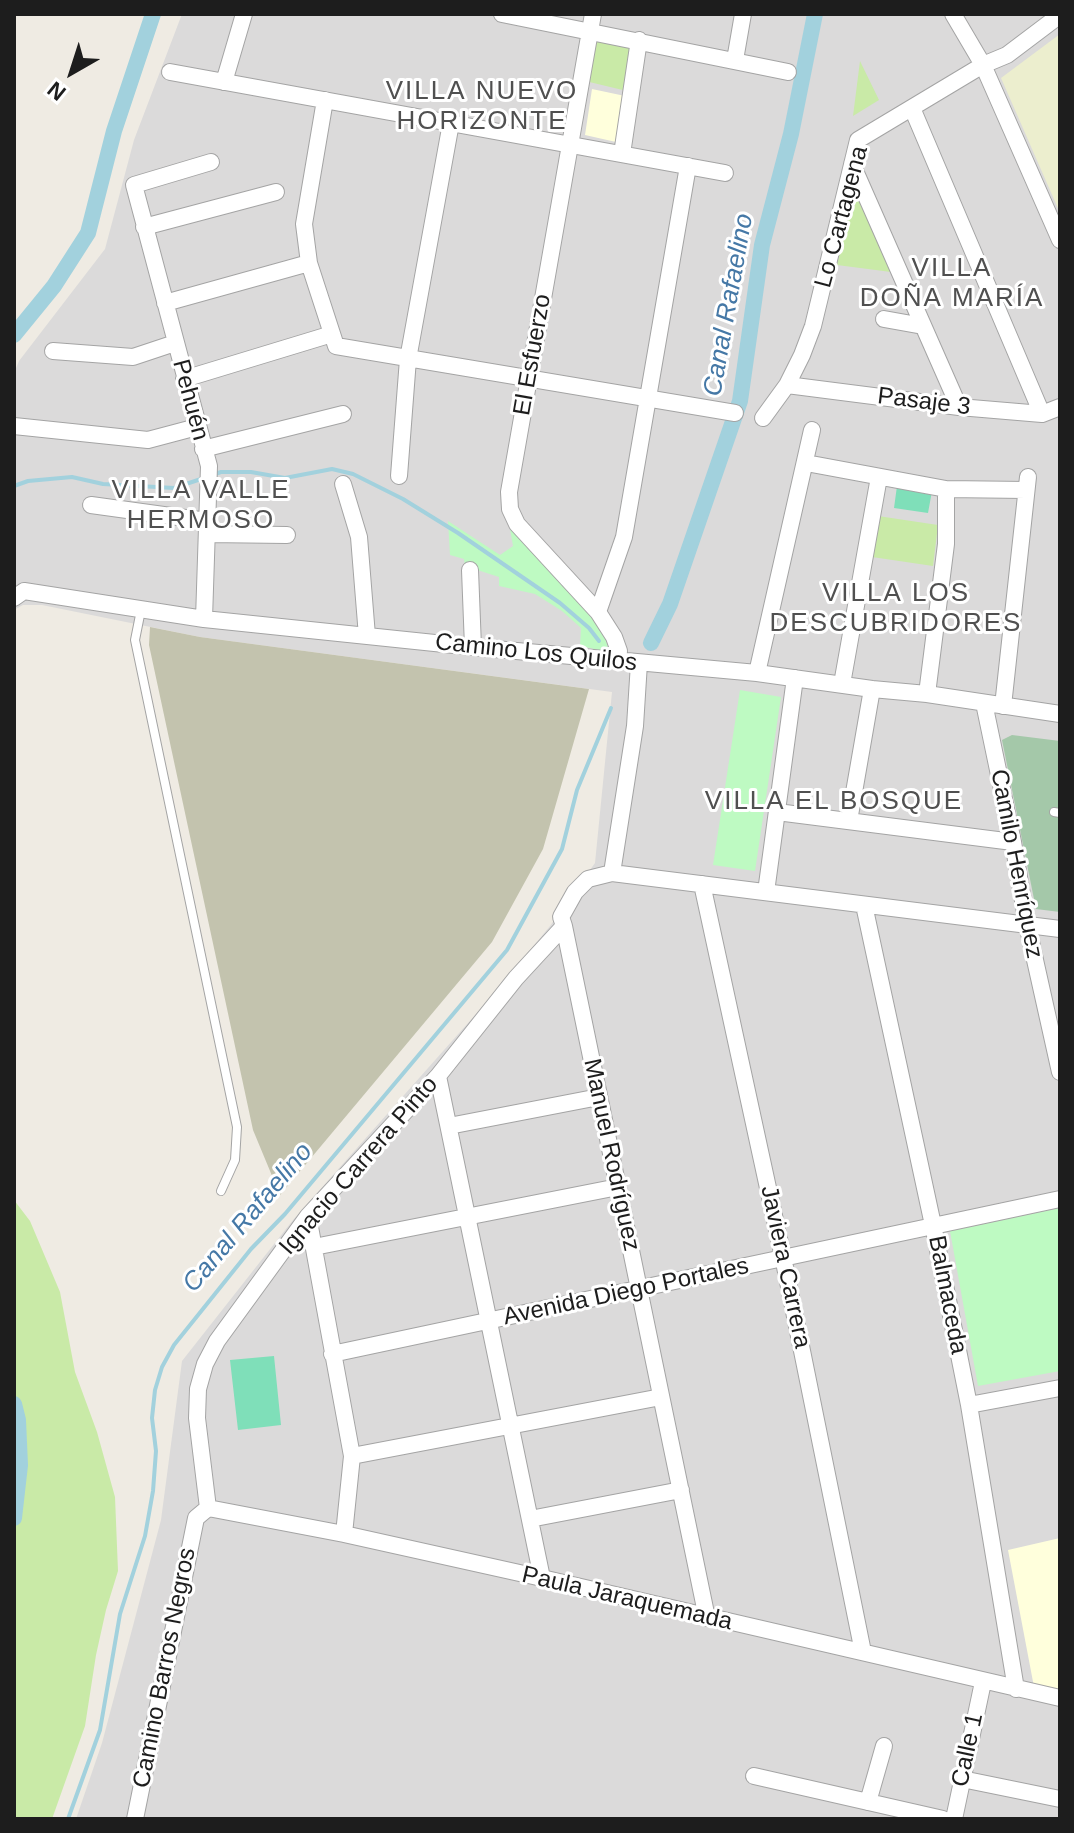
<!DOCTYPE html>
<html>
<head>
<meta charset="utf-8">
<style>
  body { margin:0 }
  #map { position:relative; width:1074px; height:1833px; overflow:hidden; background:#efebe3; font-family:Arial,sans-serif }
  canvas { display:block }
  .frame { position:absolute; inset:0; border:16px solid #1d1d1d; pointer-events:none }
  .north { position:absolute; left:32px; top:32px; width:80px; height:80px; -webkit-text-stroke:6px #fff; paint-order:stroke; rotate:219deg; font-size:22px; font-weight:700; line-height:32px; text-align:center; color:#1d1d1d }
  .north::after { content:''; display:block; margin:auto; width:28px; height:36px; background:#1d1d1d; clip-path:polygon(50% 0,100% 100%,50% 72%,0 100%) }
</style>
</head>
<body>
<div id="map">
<canvas width="1074" height="1833"></canvas>
<div class="frame"></div>
<div class="north">N</div>
</div>
<script>
const g = document.querySelector('canvas').getContext('2d');
g.lineJoin = 'round';
function fillPath(path, color) { g.fillStyle = color; g.fill(path, 'evenodd'); }
const toPath = rows => new Path2D(rows.map(r => 'M' + r).join(''));
function trace(path, color, width, dash) { g.strokeStyle = color; g.lineWidth = width; g.lineCap = dash ? 'butt' : 'round'; g.setLineDash(dash || []); g.stroke(path); }
function label(font, color, halo, rows, align = 'center') {
  g.font = font + ' Arial,sans-serif'; g.lineWidth = 6; g.setLineDash([]); g.textBaseline = 'middle'; g.strokeStyle = halo; g.fillStyle = color; for (const [text, x, y, turn = 0] of rows) {
    g.save(); g.translate(x, y); g.rotate((+turn || 0) * Math.PI / 180); g.textAlign = isNaN(turn) ? turn : align; if (halo) g.strokeText(text, 0, 0); g.fillText(text, 0, 0); g.restore();
  }
}
const residential = toPath([
  [182,14,1060,14,1060,1819,76,1819,102,1743,161,1520,182,1361,293,1220,492,996,550,926,595,863,612,692,200,637,42,605,23,605,14,610,14,373,19,361,105,249,134,140]
]);
const education = toPath([
  [592,89,625,96,616,142,585,135],
  [1060,1538,1060,1692,1034,1687,1008,1550]
]);
const construction = toPath([
  [150,627,200,637,589,689,543,849,492,942,280,1195,253,1130,149,645]
]);
const farmland = toPath([
  [1060,34,1060,213,1001,78]
]);
const grass = toPath([
  [590,30,639,40,631,92,581,80],
  [860,61,879,100,853,116],
  [854,185,891,272,837,265],
  [878,516,938,525,933,566,872,557],
  [14,1200,30,1221,60,1292,75,1372,97,1432,115,1497,118,1571,106,1610,96,1655,85,1726,52,1819,14,1819]
]);
const cemetery = toPath([
  [1012,735,1060,741,1060,912,1036,909,1002,740]
]);
const park = toPath([
  [448,521,500,555,513,546,509,523,598,624,604,633,609,652,580,646,581,628,562,611,535,594,499,586,499,577,465,566,464,559,450,555],
  [740,690,781,697,755,871,713,865],
  [1060,1208,1060,1371,978,1386,950,1231]
]);
const pitch = toPath([
  [897,486,932,491,928,513,894,508],
  [274,1356,281,1425,238,1430,230,1360]
]);
const stream = toPath([
  [212,475,221,472,251,472,285,478,332,469,353,474,403,499,458,533,560,603,589,628,599,641],
  [14,486,28,481,72,477,103,484,174,488,204,478],
  [68,1819,100,1730,120,1614,145,1536,153,1491,156,1451,152,1418,155,1390,162,1367,174,1345,251,1249,285,1214,507,950,562,849,577,790,611,708]
]);
const canal = toPath([
  [14,335,54,286,88,233,114,131,153,14],
  [651,643,670,604,740,401,762,245,791,134,815,14],
  [14,1404,18,1420,20,1465,14,1518]
]);
const lane = toPath([
  [141,610,135,640,237,1127,235,1160,221,1191],
  [1054,812,1060,813]
]);
const street = toPath([
  [502,14,788,72],
  [593,14,509,492,510,509,517,524,598,612,614,637,619,651,618,661],
  [953,14,983,65,1060,240],
  [735,60,743,14],
  [170,72,725,173],
  [224,82,244,14],
  [325,100,304,224,309,263,336,346,735,413],
  [912,108,1042,414],
  [622,154,639,40],
  [852,164,959,407],
  [144,227,276,192],
  [165,303,309,263],
  [884,319,923,326],
  [53,351,133,357,175,343],
  [184,379,332,334],
  [787,385,959,407,1042,414,1060,407],
  [763,418,787,385,802,355,813,326,858,140,983,65,1007,55,1060,15],
  [14,426,148,440,197,427],
  [203,449,343,414],
  [806,463,946,489,1026,490],
  [399,476,408,359,451,123],
  [343,484,359,537,367,636],
  [91,505,207,521],
  [207,534,287,535],
  [470,570,473,647],
  [14,598,24,591,204,619,473,647,757,673,872,689,927,694,1060,714],
  [598,612,624,537,688,166],
  [204,619,209,466,134,185,211,162],
  [757,673,812,430],
  [842,684,879,477],
  [927,694,946,544,946,489],
  [984,703,1013,842,1027,924,1060,1072],
  [1003,706,1028,477],
  [777,812,1013,842],
  [849,821,872,689],
  [612,873,1060,929],
  [702,884,783,1257,863,1652],
  [766,892,795,678],
  [864,905,933,1225,969,1405,1016,1689],
  [564,926,707,1618],
  [438,1076,542,1578],
  [449,1126,599,1097],
  [308,1216,352,1456,344,1534],
  [314,1247,618,1187],
  [332,1354,1060,1199],
  [969,1405,1060,1388],
  [352,1456,661,1397],
  [208,1508,197,1418,198,1389,205,1364,217,1341,308,1216,438,1076,516,978,564,926,561,917,575,892,588,879,612,873,635,726,639,663],
  [530,1519,681,1490],
  [754,1776,943,1819],
  [962,1779,1060,1799],
  [868,1802,884,1746],
  [135,1819,196,1518,208,1508,344,1534,542,1578,1060,1698],
  [954,1819,983,1682]
]);
const streetNames = [
  ["Lo Cartagena",842,217,-75],
  ["El Esfuerzo",533,355,-80],
  ["Pehuén",190,400,75],
  ["Pasaje 3",924,402,7],
  ["Camino Los Quilos",536,653,6],
  ["Camilo Henríquez",1016,864,79],
  ["Manuel Rodríguez",611,1155,78],
  ["Ignacio Carrera Pinto",359,1166,-49],
  ["Javiera Carrera",785,1267,78],
  ["Avenida Diego Portales",626,1292,-12],
  ["Balmaceda",947,1295,79],
  ["Paula Jaraquemada",627,1599,13],
  ["Camino Barros Negros",165,1668,-79],
  ["Calle 1",968,1750,-78]
];
const neighbourhoodNames = [
  ["VILLA NUEVO",482,92],
  ["HORIZONTE",482,122],
  ["VILLA",952,269],
  ["DOÑA MARÍA",952,299],
  ["VILLA VALLE",201,491],
  ["HERMOSO",201,521],
  ["VILLA LOS",896,594],
  ["DESCUBRIDORES",896,624],
  ["VILLA EL BOSQUE",834,802]
];
const waterNames = [
  ["Canal Rafaelino",729,305,-80],
  ["Canal Rafaelino",248,1218,-50]
];
fillPath(residential, '#dbdada');
fillPath(education, '#ffffdc');
fillPath(construction, '#c3c3ae');
fillPath(farmland, '#eceece');
fillPath(grass, '#c9eaa7');
fillPath(cemetery, '#a4c8a9');
fillPath(park, '#befac2');
fillPath(pitch, '#7fdfb9');
trace(stream, '#a2d1dd', 4);
trace(canal, '#a2d1dd', 16);
trace(lane, '#a4a4a4', 10);
trace(street, '#a4a4a4', 18);
trace(lane, '#fff', 8);
trace(street, '#fff', 16);
label('24px', '#1d1d1d', '#fff', streetNames);
g.letterSpacing = '2px';
label('26px', '#505050', '#fff', neighbourhoodNames);
g.letterSpacing = '0px';
label('italic 26px', '#4578a6', '#fff', waterNames);
</script>
</body>
</html>
